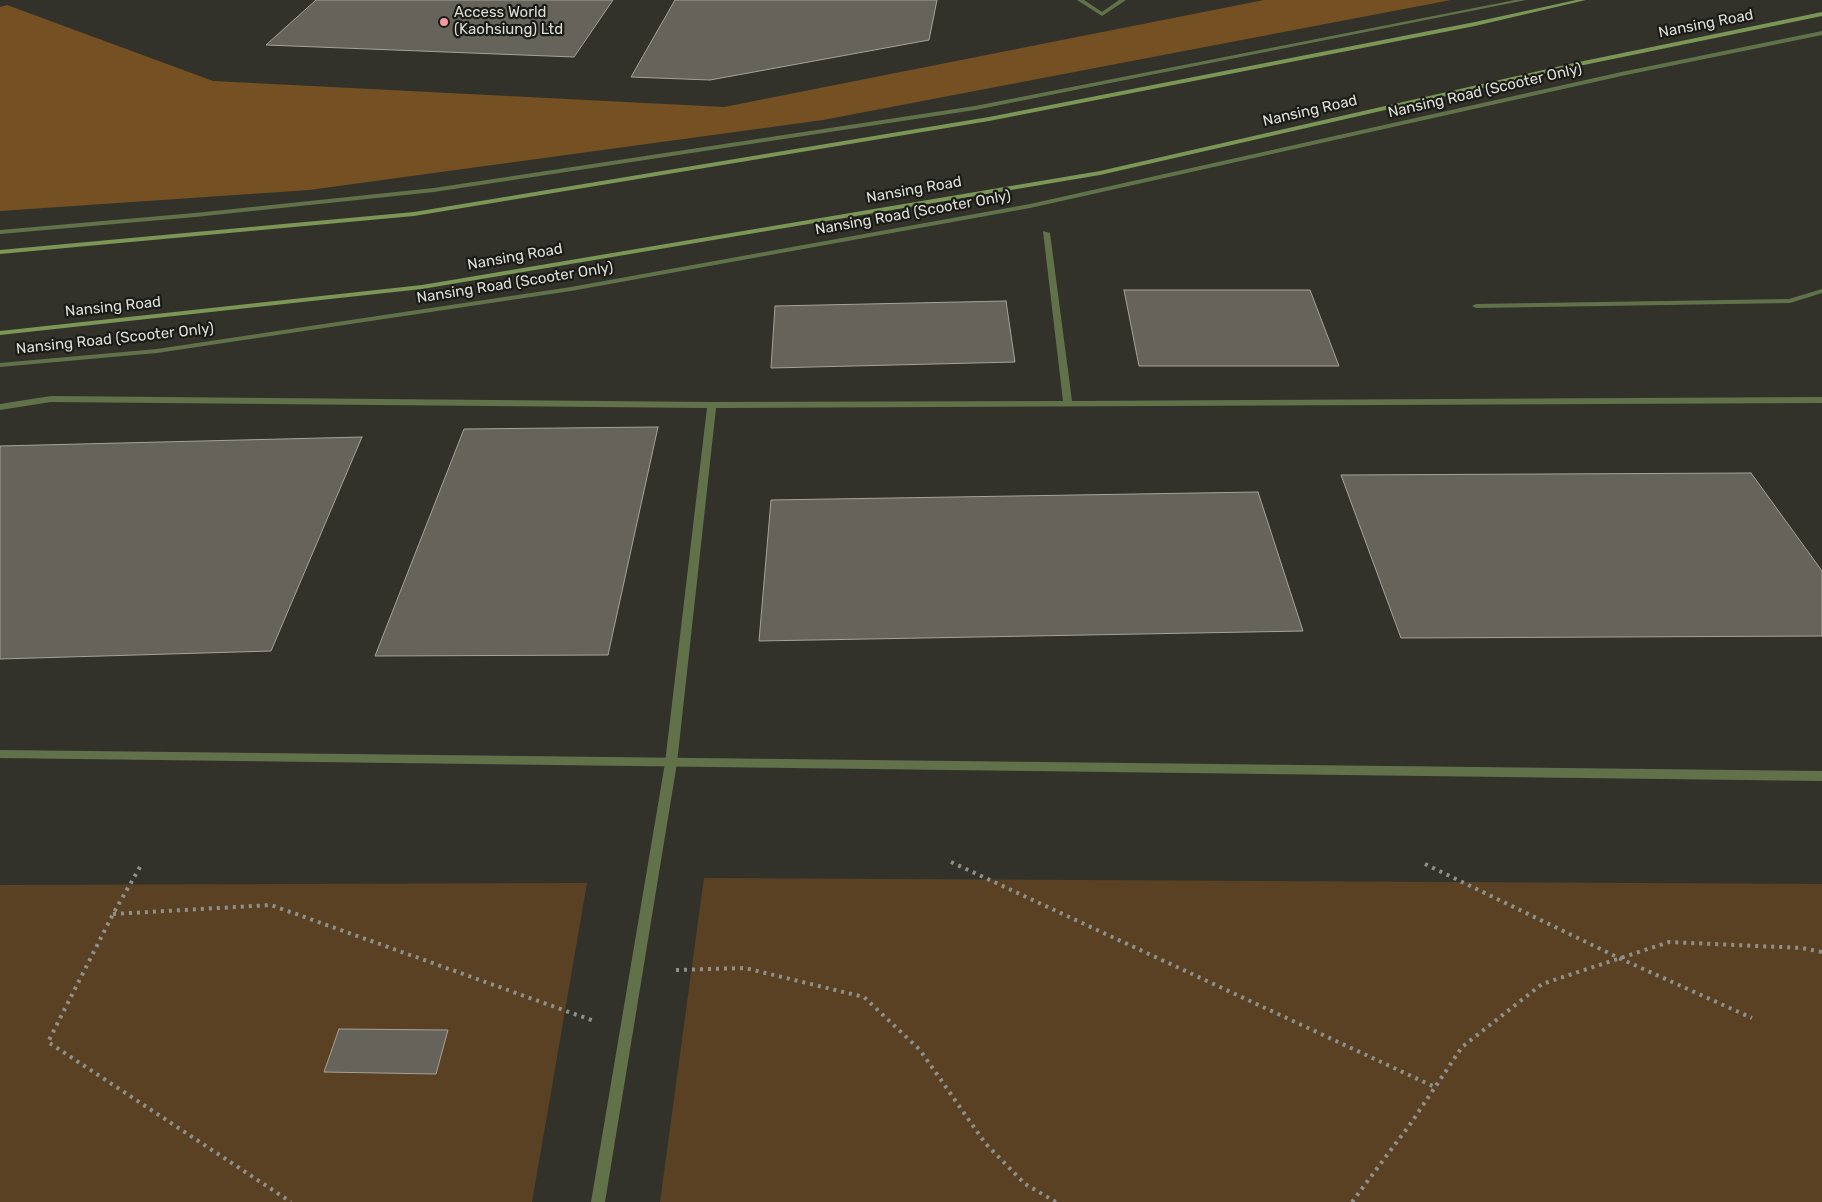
<!DOCTYPE html>
<html>
<head>
<meta charset="utf-8">
<style>
  body { margin:0 }
  canvas { display:block; background:#32322a }
</style>
</head>
<body>
<canvas width="1822" height="1202"></canvas>
<script>
const g = document.querySelector('canvas').getContext('2d');
g.lineJoin = 'round';
function fillPath(path, color) { g.fillStyle = color; g.fill(path, 'evenodd'); }
const toPath = rows => new Path2D(rows.map(r => 'M' + r).join(''));
function trace(path, color, width, dash) { g.strokeStyle = color; g.lineWidth = width; g.lineCap = dash ? 'butt' : 'round'; g.setLineDash(dash || []); g.stroke(path); }
function label(font, color, halo, rows, align = 'center') {
  g.font = font + ' Rubik,sans-serif'; g.lineWidth = 4.5; g.setLineDash([]); g.textBaseline = 'middle'; g.strokeStyle = halo; g.fillStyle = color; for (const [text, x, y, turn = 0] of rows) {
    g.save(); g.translate(x, y); g.rotate((+turn || 0) * Math.PI / 180); g.textAlign = isNaN(turn) ? turn : align; if (halo) g.strokeText(text, 0, 0); g.fillText(text, 0, 0); g.restore();
  }
}
const green = toPath([
  [704,878,1822,884,1822,1202,660,1202],
  [587,883,532,1202,0,1202,0,885]
]);
const forest = toPath([
  [1264,0,1451,0,823,120,309,190,0,211,0,7,7,5,213,81,724,107]
]);
const building = toPath([
  [316,0,613,0,574,57,266,45,316,0],
  [675,0,937,0,929,40,710,80,631,77,675,0],
  [1124,290,1310,290,1339,366,1139,366,1124,290],
  [1006,301,1015,362,771,368,775,306,1006,301],
  [658,427,608,655,375,656,464,429,658,427],
  [362,437,271,651,0,659,0,446,362,437],
  [1751,473,1822,571,1822,636,1401,638,1341,475,1751,473],
  [1258,492,1303,631,759,641,771,500,1258,492],
  [339,1029,448,1030,436,1074,324,1072,339,1029]
]);
const path = toPath([
  [951,862,1435,1087],
  [1425,864,1619,958,1752,1018],
  [140,867,113,914,48,1042,291,1202],
  [113,914,271,905,594,1021],
  [676,970,745,968,864,997,920,1050,985,1143,1025,1184,1056,1202],
  [1352,1202,1411,1123,1462,1047,1542,984,1669,942,1802,948,1822,952]
]);
const lane = toPath([
  [1515,0,1526,0,975,110,434,192,195,217,0,234,0,230,195,213,434,188,975,106,1515,0],
  [1822,31,1822,35,1626,75,1030,208,571,291,157,353,0,367,0,363,157,349,571,287,1030,204,1626,71,1822,31],
  [1043,231,1050,233,1072,401,1822,397,1822,403,716,408,677,763,605,1202,591,1202,665,763,707,408,51,402,0,410,0,404,51,396,712,402,1063,401,1043,231],
  [1822,289,1822,293,1790,303,1476,308,1472,306,1476,304,1789,299,1822,289]
]);
const street = toPath([
  [1077,0,1084,0,1102,12,1119,0,1126,0,1102,16,1077,0],
  [0,750,1822,771,1822,781,0,758,0,750]
]);
const secondary = toPath([
  [1576,0,1586,0,1475,26,989,121,414,216,0,254,0,250,414,212,989,117,1475,22,1576,0],
  [1822,12,1822,16,1574,67,1100,175,422,289,0,335,0,331,422,285,1100,171,1574,63,1822,12]
]);
const markers = [
  [444,22,5,"#f49aa5"]
];
const farPoinames = [
  ["Access World",454,13],
  ["(Kaohsiung) Ltd",454,30]
];
const farStreetnames = [
  ["Nansing Road",1706,24,-11],
  ["Nansing Road (Scooter Only)",1485,91,-13],
  ["Nansing Road",1310,111,-13],
  ["Nansing Road",914,190,-10],
  ["Nansing Road (Scooter Only)",913,213,-10],
  ["Nansing Road",515,257,-10],
  ["Nansing Road (Scooter Only)",515,283,-9],
  ["Nansing Road",113,307,-6],
  ["Nansing Road (Scooter Only)",115,339,-6]
];
fillPath(green, '#5b4124');
fillPath(forest, '#745022');
fillPath(building, '#66635a');
trace(building, '#a6a298', 1);
trace(path, '#90908a', 4, [3, 5]);
fillPath(lane, '#61724b');
fillPath(street, '#61724b');
fillPath(secondary, '#7c9656');
for (const [x, y, r, color] of markers) { const dot = new Path2D(); dot.arc(x, y, r, 0, 2 * Math.PI); g.fillStyle = color; g.fill(dot); trace(dot, '#1a1a16', 2); }
label('15px', '#deded9', '#1a1a16', farPoinames, 'left');
label('15px', '#deded9', '#1a1a16', farStreetnames);
</script>
</body>
</html>
